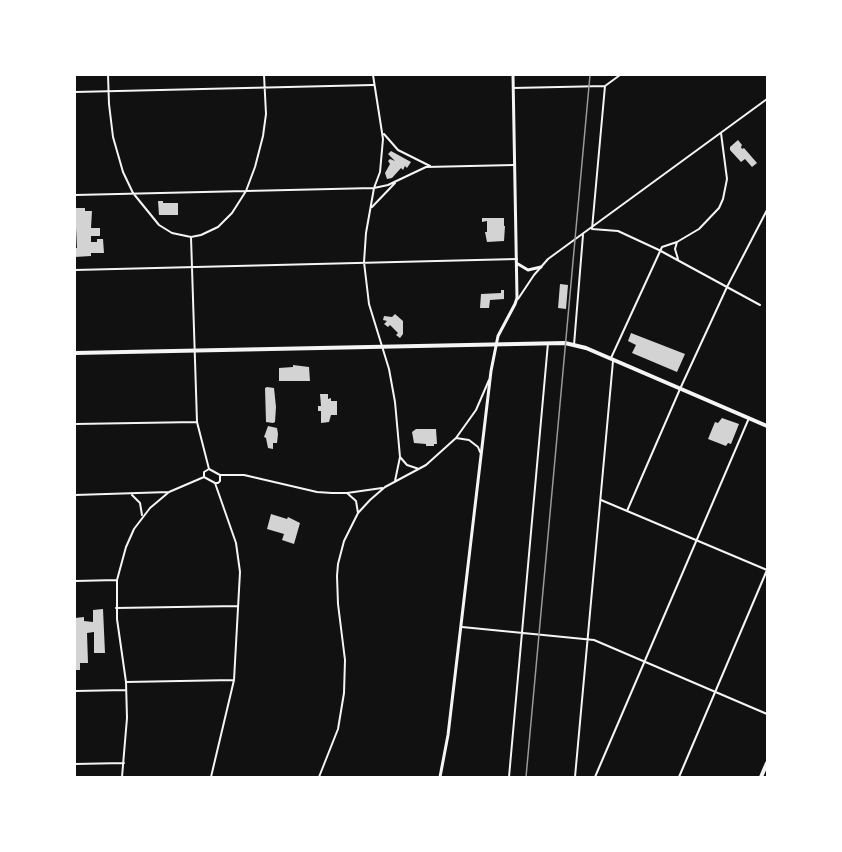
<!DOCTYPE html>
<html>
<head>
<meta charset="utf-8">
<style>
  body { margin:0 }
  #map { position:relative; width:842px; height:852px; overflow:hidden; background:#111; font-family:Karla,sans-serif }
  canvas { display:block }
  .frame { position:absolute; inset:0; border:76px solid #fff; pointer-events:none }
</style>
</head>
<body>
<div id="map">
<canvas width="842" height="852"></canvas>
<div class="frame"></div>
</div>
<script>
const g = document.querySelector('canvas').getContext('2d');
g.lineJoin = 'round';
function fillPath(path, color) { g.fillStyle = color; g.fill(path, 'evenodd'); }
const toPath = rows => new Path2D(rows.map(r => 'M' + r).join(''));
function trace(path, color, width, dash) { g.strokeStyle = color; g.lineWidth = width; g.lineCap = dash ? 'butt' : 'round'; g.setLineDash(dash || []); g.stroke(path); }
const building = toPath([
  [738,140,742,145,741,147,742,149,744,148,757,163,752,167,745,159,741,162,730,150,730,147],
  [391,151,411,162,407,168,405,166,403,170,401,168,392,178,387,179,385,173,390,164,388,161,390,159,395,161,388,154],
  [158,201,163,201,163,203,178,203,178,215,159,215],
  [75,208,85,208,85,211,92,211,91,228,100,228,100,236,91,236,91,242,97,242,97,239,103,239,104,253,91,253,91,256,75,257,75,248,77,248],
  [482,218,504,218,504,226,505,226,504,241,487,242,485,232,487,232,487,221,482,222],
  [560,284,568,285,566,309,558,308],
  [501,290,504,290,504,299,490,300,489,308,480,308,481,294,501,293],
  [395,314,403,321,403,334,400,338,396,335,398,333,390,325,388,327,384,324,387,321,383,320,384,316,392,317],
  [631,333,685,354,677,372,632,353,636,345,628,341],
  [293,365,309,367,310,381,279,381,279,368,293,367],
  [267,387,274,388,276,407,275,422,273,423,266,422,265,388],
  [320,394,328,394,328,399,331,398,331,401,337,401,337,415,331,415,329,422,321,423,321,411,318,411,318,406,321,406],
  [722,418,739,424,731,444,728,443,726,446,708,439,715,422,718,423],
  [268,426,277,428,278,434,277,443,273,443,273,449,268,448,266,438,264,437],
  [416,429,436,429,437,444,434,444,434,446,426,446,426,444,414,443,412,432],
  [271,514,287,519,288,517,300,523,294,544,282,540,284,534,267,529],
  [103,609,105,653,94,653,94,632,87,633,88,663,80,663,80,670,75,670,75,618,84,617,84,621,93,622,93,610]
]);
const minor = toPath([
  [108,75,109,104,113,137,123,172,133,193,159,225,172,233,191,237,201,235,218,227,232,213,246,191,255,167,263,136,266,114,264,75],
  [373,75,383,139,380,172,374,188,366,233,364,262,369,304,389,369,395,402,400,457,395,481],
  [605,86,592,229,618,231,659,250,760,305],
  [513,88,605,86,620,75],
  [75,92,373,85],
  [384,134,398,150,430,166],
  [75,195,374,188,388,185,426,167,514,165],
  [372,207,395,183],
  [191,237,197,422,209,469],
  [677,242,675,249,678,259],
  [75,270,517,259],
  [518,299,534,275,548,259,767,99],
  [574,345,583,235],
  [611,358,662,247,677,242,699,229,719,208,723,199,727,179,721,133],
  [75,424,197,422],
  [456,438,469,440,478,447,480,452],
  [400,457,407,465,419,469],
  [209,469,220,475,220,481,218,483,215,483,204,477,204,472,209,469],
  [220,475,244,475,317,492,332,493,347,493,382,488],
  [347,493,356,501,358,513],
  [75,495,169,492,204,477],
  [132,495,140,503,142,515],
  [601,500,767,570],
  [627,511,680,389,727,287,767,210],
  [75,581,117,580],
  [116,608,238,606],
  [462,627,594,640,767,714],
  [126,682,234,680],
  [75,691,126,690],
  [75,764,124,763],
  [122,777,127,718,126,682,117,619,117,580,126,547,134,529,150,508,169,492],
  [211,777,234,680,240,572,236,543,215,483],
  [319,777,338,729,344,693,345,660,338,604,337,576,338,564,344,541,358,513,370,500,385,487,426,465,456,438,476,410,489,380],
  [509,777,548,343],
  [575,777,613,361],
  [595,777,749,418],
  [679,777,767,570]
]);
const tertiary = toPath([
  [518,264,528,270,541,267],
  [440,777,448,735,491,371,498,336,515,304,517,298,513,75]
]);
const secondary = toPath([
  [75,353,565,343,586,348,767,426],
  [761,777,767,763]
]);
const rail = toPath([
  [526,777,590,75]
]);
fillPath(building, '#d3d3d3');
trace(minor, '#f5f5f5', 2);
trace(tertiary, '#f5f5f5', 3);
trace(secondary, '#f5f5f5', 4);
trace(rail, '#9a9a9a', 1.5);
</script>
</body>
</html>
